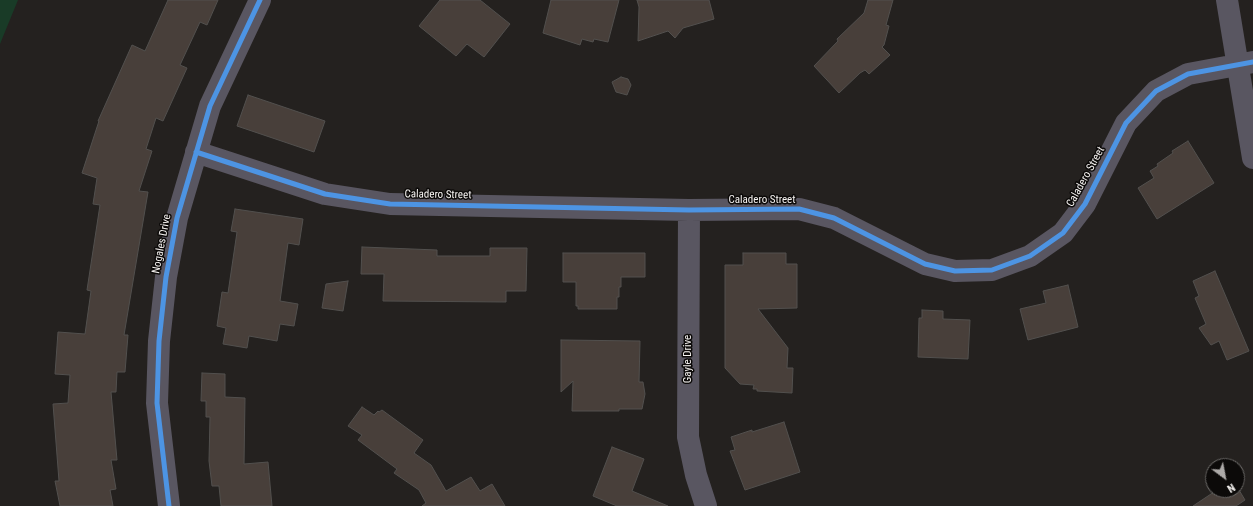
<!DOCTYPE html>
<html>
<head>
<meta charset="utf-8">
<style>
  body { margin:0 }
  #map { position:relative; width:1253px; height:506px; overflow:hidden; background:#24211f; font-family:"Roboto Condensed",sans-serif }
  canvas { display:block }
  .north { position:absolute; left:1205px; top:458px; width:40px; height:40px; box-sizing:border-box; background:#0c0a09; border:1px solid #6a6866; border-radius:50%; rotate:148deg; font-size:11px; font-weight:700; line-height:16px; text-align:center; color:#f7f4f2 }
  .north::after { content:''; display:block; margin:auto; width:14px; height:18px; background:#adaaa8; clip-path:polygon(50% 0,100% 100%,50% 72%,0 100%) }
</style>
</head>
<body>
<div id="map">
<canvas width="1253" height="506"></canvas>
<div class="north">N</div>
</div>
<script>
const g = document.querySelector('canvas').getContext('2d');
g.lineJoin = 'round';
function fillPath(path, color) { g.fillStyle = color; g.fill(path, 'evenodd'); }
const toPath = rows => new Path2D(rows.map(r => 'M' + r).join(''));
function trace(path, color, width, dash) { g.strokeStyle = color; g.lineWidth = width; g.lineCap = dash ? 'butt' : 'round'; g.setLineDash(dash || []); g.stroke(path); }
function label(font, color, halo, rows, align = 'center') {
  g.font = font + ' "Roboto Condensed",sans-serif'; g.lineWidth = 3; g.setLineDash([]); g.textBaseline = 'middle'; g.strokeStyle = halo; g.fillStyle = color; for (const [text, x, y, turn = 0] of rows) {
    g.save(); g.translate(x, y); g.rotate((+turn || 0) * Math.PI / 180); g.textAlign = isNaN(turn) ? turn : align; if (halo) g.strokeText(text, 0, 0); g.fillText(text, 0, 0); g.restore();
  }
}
const green = toPath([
  [0,0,18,0,0,44]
]);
const building = toPath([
  [168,0,218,0,207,25,200,22,180,65,187,68,163,121,156,118,146,149,152,151,139,191,148,192,124,335,128,335,125,372,117,372,116,392,111,392,117,460,111,460,116,489,110,490,113,506,60,506,55,481,59,481,53,404,68,403,70,375,55,374,58,332,85,334,91,291,87,290,100,205,93,204,97,178,82,173,99,121,98,121,132,45,145,51,168,0],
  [440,0,480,0,510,24,484,57,467,44,456,56,419,26,440,0],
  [551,0,619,0,608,42,594,39,593,42,582,39,580,45,543,33,551,0],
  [637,0,709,0,714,19,683,28,675,38,668,31,638,41,639,7,637,0],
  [868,0,893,0,886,25,889,26,884,45,882,47,890,55,869,74,865,70,860,73,839,93,814,66,838,41,837,39,864,13,868,0],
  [621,77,628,79,631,85,627,95,616,92,612,82,621,77],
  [248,95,325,121,314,152,237,126,248,95],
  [1188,141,1214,183,1157,219,1138,188,1154,178,1150,171,1158,166,1157,164,1173,153,1172,151,1188,141],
  [235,209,303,219,299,245,288,243,280,301,298,304,294,326,280,324,277,341,249,336,247,348,223,344,226,328,217,326,222,292,228,293,237,232,231,231,235,209],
  [362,247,437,250,437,256,490,256,490,248,527,248,526,291,506,291,506,302,383,301,384,274,361,274,362,247],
  [563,253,645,253,645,277,621,277,621,287,619,287,619,297,617,297,617,309,578,309,578,306,576,306,576,282,563,282,563,253],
  [743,253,786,253,786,264,797,264,797,308,758,309,788,348,787,368,793,368,792,393,757,391,757,389,753,389,754,385,740,384,725,368,725,265,743,265,743,253],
  [1215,271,1249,351,1227,360,1219,341,1211,345,1199,328,1206,324,1195,298,1199,296,1193,281,1215,271],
  [348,281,343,311,322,308,326,284,348,281],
  [1068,285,1078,327,1028,340,1020,309,1046,303,1043,291,1068,285],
  [922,310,943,311,943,319,970,320,968,359,918,357,919,318,922,318,922,310],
  [561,340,640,341,639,382,643,382,645,394,642,409,619,409,619,411,572,411,573,381,561,392,561,340],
  [202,373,225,374,225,397,245,398,244,464,268,462,272,506,221,506,219,486,212,486,209,461,210,417,206,417,206,401,201,401,202,373],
  [362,407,374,415,378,411,379,412,382,410,423,440,414,453,431,465,446,491,471,477,480,491,492,484,505,506,422,506,426,503,419,490,394,473,397,469,358,440,362,435,348,426,362,407],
  [784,422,800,472,745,490,730,451,735,450,731,437,752,430,752,432,784,422],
  [612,447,644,459,632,491,668,506,617,506,593,496,612,447],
  [1217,490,1239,490,1245,500,1236,506,1193,506,1217,490]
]);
const minor = toPath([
  [1227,0,1253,158],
  [196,152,325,194,390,204,689,210,799,209,834,218,925,264,955,271,992,270,1030,256,1063,233,1085,204,1126,123,1156,91,1188,74,1253,62],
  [689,210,688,437,696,475,706,506],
  [169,506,157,403,159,341,166,277,177,218,210,106,260,0]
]);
const cycleway = toPath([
  [196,152,325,194,390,204,689,210,799,209,834,218,925,264,955,271,992,270,1030,256,1063,233,1085,204,1126,123,1156,91,1188,74,1253,62],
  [169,506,157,403,159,341,166,277,177,218,210,106,260,0]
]);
const streetNames = [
  ["Caladero Street",1086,177,-61],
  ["Caladero Street",438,195,1],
  ["Caladero Street",762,200],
  ["Nogales Drive",162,244,-79],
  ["Gayle Drive",688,359,-90]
];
fillPath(green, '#193b27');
fillPath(building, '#483f3a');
trace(building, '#52504e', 1);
trace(minor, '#595661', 22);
trace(cycleway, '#4d94e3', 5);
label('11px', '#f7f4f2', '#0c0a09', streetNames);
</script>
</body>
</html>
